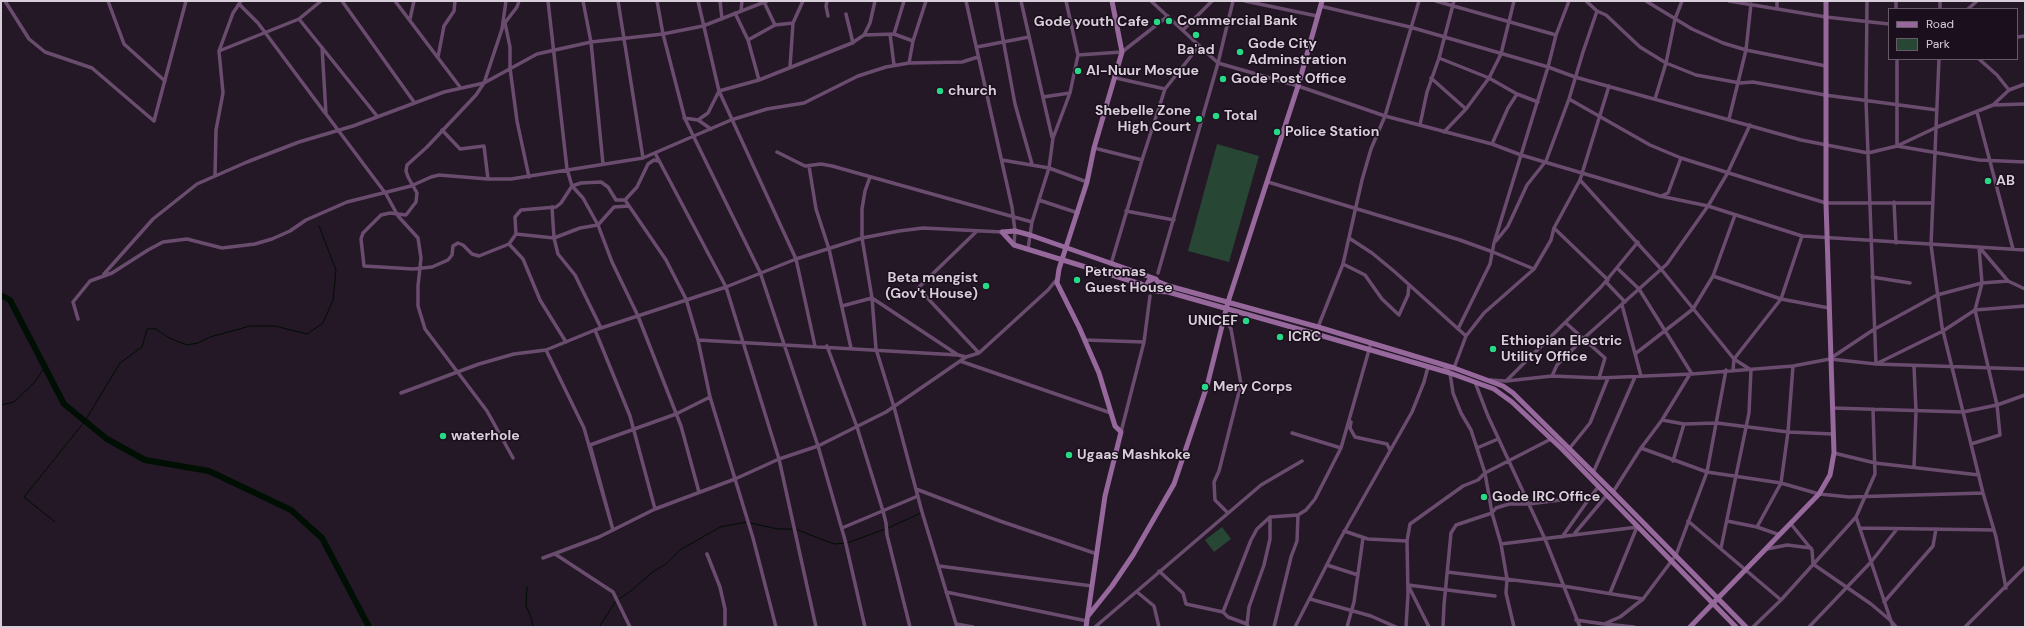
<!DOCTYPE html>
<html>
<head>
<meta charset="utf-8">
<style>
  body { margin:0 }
  #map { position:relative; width:2026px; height:628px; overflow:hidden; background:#241726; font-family:"DM Sans",sans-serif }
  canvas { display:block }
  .frame { position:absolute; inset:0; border:2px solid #d8ced9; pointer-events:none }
  .legend { position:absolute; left:1888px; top:8px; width:130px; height:52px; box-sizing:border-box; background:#1b0e1d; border:1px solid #675b68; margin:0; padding:5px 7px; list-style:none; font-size:12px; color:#d8ced9 }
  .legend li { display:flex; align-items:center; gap:8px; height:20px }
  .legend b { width:20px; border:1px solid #675b68 }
</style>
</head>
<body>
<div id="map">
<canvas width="2026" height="628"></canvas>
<div class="frame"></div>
<ul class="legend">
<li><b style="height:5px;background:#96689c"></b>Road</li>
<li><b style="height:11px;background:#274633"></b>Park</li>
</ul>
</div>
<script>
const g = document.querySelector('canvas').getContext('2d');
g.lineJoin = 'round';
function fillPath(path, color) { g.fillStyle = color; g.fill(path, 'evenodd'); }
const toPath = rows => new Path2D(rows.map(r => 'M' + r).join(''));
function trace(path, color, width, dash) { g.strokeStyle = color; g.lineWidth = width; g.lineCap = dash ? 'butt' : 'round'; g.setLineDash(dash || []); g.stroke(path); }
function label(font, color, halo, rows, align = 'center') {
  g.font = font + ' "DM Sans",sans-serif'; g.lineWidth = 3; g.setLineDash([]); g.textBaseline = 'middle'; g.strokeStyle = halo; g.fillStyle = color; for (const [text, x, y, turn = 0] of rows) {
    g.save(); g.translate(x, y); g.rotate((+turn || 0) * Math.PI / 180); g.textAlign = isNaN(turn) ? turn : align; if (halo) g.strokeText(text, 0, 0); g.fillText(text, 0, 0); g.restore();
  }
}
const green = toPath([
  [1217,144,1259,156,1229,262,1188,251],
  [1222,527,1231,539,1214,552,1205,540]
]);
const stream = toPath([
  [1,405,14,402,34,383,45,367],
  [55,522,24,497,85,421,120,363,142,347,147,329,156,329,169,338,187,345,198,343,210,337,250,326,275,326,307,334,323,323,333,300,336,270,319,226],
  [750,523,778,529,792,529],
  [888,528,921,513],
  [795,529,834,544,847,543,885,529],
  [527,587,526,606,531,617,533,627],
  [619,599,631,591,650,574,667,563,680,550,720,527,747,522],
  [599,627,616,601]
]);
const river = toPath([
  [1,295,10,300,64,404,107,439,145,460,209,471,291,510,322,538,369,627]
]);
const street = toPath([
  [5,1,29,39,45,52,92,68,154,121,186,1],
  [108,1,124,44,165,81],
  [342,1,414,102],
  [395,1,460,87],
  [506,1,502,29,484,83,476,95,427,147,407,165,406,171,408,177,417,193,416,202,406,215,390,213,381,215,363,233,361,239,364,266,413,269,432,267,448,260,452,255,453,246,458,243,463,245,472,254,479,256,509,244,516,234,515,217,521,210,556,207,561,203,572,186,581,183,601,182,608,187,616,200,625,200,637,187,648,164,654,160,658,161],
  [548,1,567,169,572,186,583,198,598,225,612,262,638,316,681,426,699,492],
  [583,1,591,42,603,164],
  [618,1,643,158],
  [657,1,663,34,685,119,760,272,818,446,845,540,865,627],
  [698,1,719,91,796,259,815,346],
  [720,1,722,19],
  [827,1,826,6,828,16],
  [966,1,1012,207,1015,231,1014,245],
  [996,1,1015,104,1032,164],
  [1021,1,1052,137],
  [1151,1,1218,63,1298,86,1385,116,1492,144,1521,155,1660,196,1708,206,1802,236,2025,250],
  [1245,1,1317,16],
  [1436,1,1556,35],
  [1646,1,1692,29,1723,43,1746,50,1826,66],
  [1729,1,1826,17,1889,24],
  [1777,1,1777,8],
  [1867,1,1866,101,1876,364,1943,331,1975,310,2025,306],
  [764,2,775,25],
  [239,4,258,23,325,113],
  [1320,6,1410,27,1548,67,1575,77,1801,140,1868,153,1897,146,1935,128,1993,105,2025,104],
  [1896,9,1896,1],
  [1940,9,1940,1],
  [1968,9,1977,1],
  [741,11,742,1],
  [1597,11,1606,15,1640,47,1666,63,1696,75,1740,83,1753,82,1825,95,1937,110],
  [735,13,748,40,759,80],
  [846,14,853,43],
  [299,19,377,116],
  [410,19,414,1],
  [505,23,510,47,510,68,517,121,529,177],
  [504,24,517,7,519,1],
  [1183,30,1212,1],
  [890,34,894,65],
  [894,34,904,1],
  [864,35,894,34,913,41],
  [2017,37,2025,36],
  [748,40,775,25,793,23],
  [322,47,326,114,386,194,398,216,418,238,421,258,418,286,418,306,425,329,487,411,513,458],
  [977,47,1029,37],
  [219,51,299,19,321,1],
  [1078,55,1122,52,1168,16],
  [438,57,444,26,454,11,455,1],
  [1439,58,1489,78,1517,94,1538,102],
  [1897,59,1897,146,1979,160,2025,162],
  [1939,59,1931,245,1942,327,1971,444],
  [1979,59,1997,75,2009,90,1993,105],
  [909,63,913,41,926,1],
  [790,67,793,23,803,1],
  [1116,78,1165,89],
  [1431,78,1466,109],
  [2009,90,2025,84],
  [1043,97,1070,93],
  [1569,99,1650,145,1681,158,1796,194,1826,203,1933,203],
  [1655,99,1666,63,1675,19,1682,1],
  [1977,112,2013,249],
  [684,118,698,120,708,113,719,91,759,80,852,43,864,35,870,23,875,1],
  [1729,119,1746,50,1751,4],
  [698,120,711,129],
  [1420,125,1427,92,1439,58,1454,1],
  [442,130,460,149,484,146,488,179],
  [1444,132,1466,109,1489,78,1501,54,1514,1],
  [1492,144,1508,108,1517,94],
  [1094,148,1142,160],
  [777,152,805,166,821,164,832,166,1032,222],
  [655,153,726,287,779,459,816,627],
  [1002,160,1049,168,1087,182],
  [809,166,816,209,829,249,851,348],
  [215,176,216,130,223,93,219,51,233,13,241,1],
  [870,177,865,191,862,209,862,238,872,298,958,355,966,357],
  [1580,180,1661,269,1734,359,1751,370,1749,413,1721,548],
  [1268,182,1460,240,1493,252,1534,269],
  [1661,196,1668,193,1681,158],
  [625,200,666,260,686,299,698,340,710,397,753,538,776,627],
  [1039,200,1078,213],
  [1894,202,1896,243],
  [552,207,554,238,558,254,575,275,601,328],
  [1126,211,1174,220],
  [1554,228,1608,280],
  [977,231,918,288,979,353],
  [516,234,554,238,580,228,598,225,614,207,629,206],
  [1349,238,1372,253,1395,272,1466,336,1454,368],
  [1496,241,1508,226,1527,185,1546,161,1569,99,1583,52,1597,11,1586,1],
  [509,244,523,259,540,300,566,342],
  [1028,249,1032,222,1049,168,1053,138,1070,93,1078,55,1066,1],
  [1111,264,1142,160,1165,89,1199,46],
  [1343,264,1365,275,1382,299,1399,315,1408,295,1409,285],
  [1617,268,1639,289,1692,374],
  [1158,273,1218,63,1233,1],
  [104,274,153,219,197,184,247,162,299,142,353,126,444,92,484,83,537,54,591,42,663,34,703,26,767,1],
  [1713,276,1781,299,1829,308],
  [1872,277,1910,283],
  [2008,281,2025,289],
  [1606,282,1625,302],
  [1622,305,1641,376],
  [842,306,872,298,876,349,894,407,922,512,957,627],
  [78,319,73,302,90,281,112,273,148,250,163,242,187,239,222,248,255,244,272,239,290,231,306,220,347,202,411,186,431,177,439,175,488,179,511,179,643,158,731,120,767,109,804,103,858,76,886,67,909,63,962,62,978,57],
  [1225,319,1231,329,1241,384,1219,471,1214,482,1215,500,1227,512],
  [1566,323,1605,358,1599,378],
  [1318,327,1343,264,1362,180,1371,149,1385,116,1419,1],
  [1458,329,1490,264,1494,243,1548,67,1556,35,1569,1],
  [595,330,630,416,655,509],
  [1466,336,1484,313,1534,269,1551,240,1554,228,1580,180,1609,86],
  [698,340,958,355],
  [1085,340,1144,342],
  [827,346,857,427,883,511,886,523,887,535,910,627],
  [546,350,584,428,613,530,590,445,676,414,710,397],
  [1635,354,1693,309,1713,276,1735,215],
  [1831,358,1873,330,1937,295,1982,283,2008,281,1980,248],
  [960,361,1111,413],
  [1443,365,1450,373,1453,393,1461,413,1471,430,1485,473,1492,513,1501,544,1507,579,1506,593,1514,627],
  [1733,370,1734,359,1781,299,1802,236],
  [1552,376,1557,365,1584,338,1667,264,1708,206,1727,174,1750,125],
  [1490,380,1506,381,1552,376,1599,378,1692,374,1793,366,1830,359,1876,364,2025,369],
  [1506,381,1601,287,1638,242],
  [1475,382,1488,416,1545,539,1580,627],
  [401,393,479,364,514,354,546,350,595,330,726,287,796,259,862,238,899,231,923,228,1002,232],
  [1832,408,1963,412,1997,405,1975,310,1982,283,1979,247],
  [1873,409,1875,474,1856,517,1893,627],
  [1662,420,1684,424,1717,423,1788,432,1833,434],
  [1351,422,1350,428,1355,437,1387,444,1390,450],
  [1121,432,1144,342,1150,296],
  [1292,433,1341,448],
  [1477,448,1498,439],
  [1641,448,1707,472,1781,483,1819,494,1849,497,1983,493,1971,444,2000,435,1997,405,2025,395],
  [1569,449,1590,423,1608,378],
  [1834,453,1875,463,1979,475],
  [1673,461,1684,424],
  [1914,467,1916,411,1914,366],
  [1593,473,1635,377],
  [916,489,1000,521,1097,554],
  [1613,492,1641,448,1662,420,1690,374],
  [1983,493,1996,537,2006,588],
  [1688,521,1781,600,1856,517],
  [1727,521,1757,527,1780,535],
  [1791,524,1812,550,1813,564,1871,604,1890,620,1896,627],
  [1757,527,1781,483,1788,432,1793,366],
  [842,528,918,496],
  [1860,528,1994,530],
  [1344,531,1368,539,1407,541],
  [1575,533,1607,495],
  [1562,537,1591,496],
  [1501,544,1638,527],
  [1767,549,1787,545,1811,548],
  [555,554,613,592,630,627],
  [707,554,720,587,725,609,725,627],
  [543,558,599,537,655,509,735,479,779,459,818,446,886,412,966,357,979,353,1048,290,1057,279],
  [1327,565,1358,575],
  [939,566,1092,586],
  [1159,571,1183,593,1186,604,1223,612],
  [1447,572,1563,586,1643,599],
  [946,592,1087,621],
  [1137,592,1154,606,1159,627],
  [1610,593,1637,527],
  [1310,599,1371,616,1396,627],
  [1884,602,1933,546,1936,529],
  [1576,620,1604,624,1620,617,1643,599,1676,555,1707,472,1726,370],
  [956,624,973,627],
  [1247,624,1249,607,1264,565,1270,539,1270,517],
  [1605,624,1634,627],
  [1095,627,1261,485,1302,461],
  [1248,627,1247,624,1228,617,1223,612,1251,540,1257,529,1270,517,1298,515,1306,510,1315,499,1341,448,1371,343],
  [1274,627,1291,557,1297,541,1298,515],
  [1295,627,1339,541,1412,412,1424,382,1428,367],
  [1347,627,1354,602,1363,538],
  [1406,627,1408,594,1407,541,1410,524,1463,486,1478,480,1485,473,1551,439],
  [1429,627,1408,585,1495,596],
  [1443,627,1444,605,1451,533,1456,525,1492,513,1496,508,1509,504,1529,504,1591,496,1599,486],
  [1753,627,1781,600],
  [1809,627,1871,562,1897,529],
  [1965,627,2025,567]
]);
const secondary = toPath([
  [1002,232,1015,231,1030,235,1156,279,1160,286,1153,291,1150,290,1147,284,1149,281,1153,279],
  [1002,232,1014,245,1141,284,1148,288],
  [1159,282,1169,286,1318,327,1454,368,1503,386,1513,393,1613,492,1746,627],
  [1156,291,1168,292,1302,330,1450,373,1494,389,1512,402,1562,449,1736,627],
  [1088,616,1112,586,1133,555,1174,484,1207,386,1228,302,1298,86,1322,1],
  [1086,627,1105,496,1121,432,1115,426,1099,373,1079,327,1057,283,1059,269,1087,182,1094,148,1122,52,1112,1],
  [1690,627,1819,494,1830,475,1834,453,1826,203,1826,1]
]);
const markers = [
  [1169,21,4,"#27d885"],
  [1157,22,4,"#27d885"],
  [1196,35,4,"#27d885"],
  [1240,52,4,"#27d885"],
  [1078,71,4,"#27d885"],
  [1223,79,4,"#27d885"],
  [940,91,4,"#27d885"],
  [1216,116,4,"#27d885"],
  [1199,119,4,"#27d885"],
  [1277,132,4,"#27d885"],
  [1988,181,4,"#27d885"],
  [1077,280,4,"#27d885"],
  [986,286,4,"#27d885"],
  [1246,321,4,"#27d885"],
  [1280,337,4,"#27d885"],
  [1493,349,4,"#27d885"],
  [1205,387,4,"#27d885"],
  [443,436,4,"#27d885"],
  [1069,455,4,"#27d885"],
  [1484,497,4,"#27d885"]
];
const poiNames = [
  ["Commercial Bank",1177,21],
  ["Gode youth Cafe",1149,22,"right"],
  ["Gode City",1248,44],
  ["Adminstration",1248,60],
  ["Ba'ad",1196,50,"center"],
  ["Al-Nuur Mosque",1086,71],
  ["Gode Post Office",1231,79],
  ["church",948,91],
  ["Shebelle Zone",1191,111,"right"],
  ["High Court",1191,127,"right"],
  ["Total",1224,116],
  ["Police Station",1285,132],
  ["AB",1996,181],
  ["Petronas",1085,272],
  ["Guest House",1085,288],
  ["Beta mengist",978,278,"right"],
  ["(Gov't House)",978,294,"right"],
  ["UNICEF",1238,321,"right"],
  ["ICRC",1288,337],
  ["Ethiopian Electric",1501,341],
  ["Utility Office",1501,357],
  ["Mery Corps",1213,387],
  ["waterhole",451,436],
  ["Ugaas Mashkoke",1077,455],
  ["Gode IRC Office",1492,497]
];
fillPath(green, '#274633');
trace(stream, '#000f03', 1);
trace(river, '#000f03', 6);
trace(street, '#6a4d6e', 3.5);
trace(secondary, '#96689c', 5);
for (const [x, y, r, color] of markers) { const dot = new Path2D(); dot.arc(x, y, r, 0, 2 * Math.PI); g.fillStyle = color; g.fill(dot); trace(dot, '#1b0e1d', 1.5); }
label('bold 14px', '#d8ced9', '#1b0e1d', poiNames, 'left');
</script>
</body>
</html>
